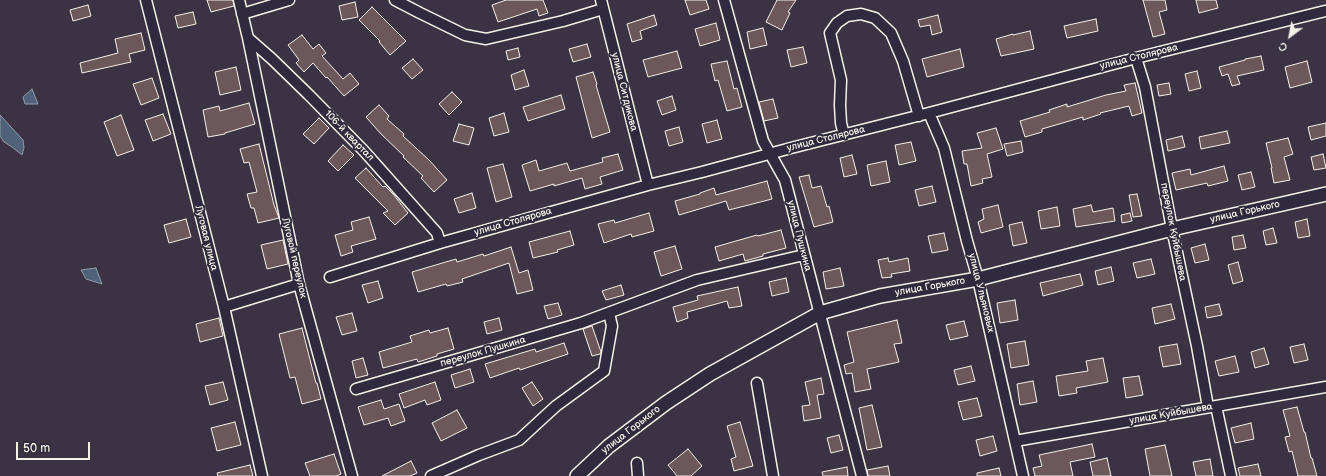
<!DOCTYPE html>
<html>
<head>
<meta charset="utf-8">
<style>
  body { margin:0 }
  #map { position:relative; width:1326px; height:476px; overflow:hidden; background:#3b3343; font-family:"Balsamiq Sans",sans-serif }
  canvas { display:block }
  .north { position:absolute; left:1270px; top:16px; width:40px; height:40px; -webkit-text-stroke:3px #2f2a3d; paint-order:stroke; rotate:212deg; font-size:11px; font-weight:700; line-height:16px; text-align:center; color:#f4f1e8 }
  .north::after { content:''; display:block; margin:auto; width:14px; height:18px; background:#f4f1e8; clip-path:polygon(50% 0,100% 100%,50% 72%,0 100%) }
  .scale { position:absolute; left:16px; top:442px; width:74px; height:18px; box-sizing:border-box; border:2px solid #f4f1e8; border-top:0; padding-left:5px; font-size:12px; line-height:14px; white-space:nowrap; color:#f4f1e8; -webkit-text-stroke:3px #2f2a3d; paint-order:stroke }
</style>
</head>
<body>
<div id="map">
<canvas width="1326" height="476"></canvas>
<div class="north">С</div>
<div class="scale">50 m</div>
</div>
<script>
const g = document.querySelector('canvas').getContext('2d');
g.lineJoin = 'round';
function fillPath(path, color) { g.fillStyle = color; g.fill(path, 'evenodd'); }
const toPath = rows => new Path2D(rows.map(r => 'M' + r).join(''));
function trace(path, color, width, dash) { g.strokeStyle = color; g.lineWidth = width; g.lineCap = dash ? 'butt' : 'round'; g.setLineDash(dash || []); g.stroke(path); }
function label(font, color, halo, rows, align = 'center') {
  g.font = font + ' "Balsamiq Sans",sans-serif'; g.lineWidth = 4; g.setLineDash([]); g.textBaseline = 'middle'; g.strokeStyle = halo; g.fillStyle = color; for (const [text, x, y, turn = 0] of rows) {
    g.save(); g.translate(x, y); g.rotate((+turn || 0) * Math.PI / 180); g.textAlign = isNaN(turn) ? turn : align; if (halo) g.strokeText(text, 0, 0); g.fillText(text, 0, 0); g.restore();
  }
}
const water = toPath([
  [32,89,38,104,25,104,23,97,32,89],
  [0,115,23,140,24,148,22,155,12,147,4,142,0,136,0,115],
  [96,268,102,284,86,279,81,270,96,268]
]);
const building = toPath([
  [207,0,233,0,234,6,211,12,207,0],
  [506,0,543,0,548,13,539,16,537,9,498,22,492,5,506,0],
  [685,0,706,0,709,9,690,15,685,0],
  [777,0,796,0,788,12,790,13,782,30,766,22,777,0],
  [1143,0,1165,0,1167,10,1159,12,1165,34,1153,37,1143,0],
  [1196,0,1216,0,1218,8,1199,13,1196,0],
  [355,2,358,17,342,20,339,6,355,2],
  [88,5,91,16,73,21,70,10,88,5],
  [372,7,406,41,390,55,379,42,380,41,359,20,372,7],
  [193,12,196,24,178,28,175,16,193,12],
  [654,15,657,25,640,31,642,39,632,42,627,24,654,15],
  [938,15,942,32,932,35,930,25,920,27,918,20,938,15],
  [1096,19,1098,31,1067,38,1064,26,1096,19],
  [716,23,720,40,700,46,695,29,716,23],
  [763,28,767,45,750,49,747,32,763,28],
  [1030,31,1034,49,1001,56,996,39,1013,34,1013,35,1030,31],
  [141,33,145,50,129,54,131,62,82,73,80,63,118,53,115,39,141,33],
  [302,35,313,49,319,44,326,53,322,56,343,79,350,73,359,84,344,96,327,77,326,78,313,63,304,72,296,63,299,60,288,45,302,35],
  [587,44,591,57,573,62,569,49,587,44],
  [803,47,807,63,791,67,787,50,803,47],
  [518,48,520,57,508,60,506,51,518,48],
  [960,49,964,67,927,77,922,59,960,49],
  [677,51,682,68,648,77,643,60,677,51],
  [1261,56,1264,70,1237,76,1240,84,1232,86,1228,74,1222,76,1219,67,1245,60,1245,59,1261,56],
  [413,59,423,70,412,79,402,68,413,59],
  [727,61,734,89,737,88,742,107,727,111,718,80,715,81,711,64,727,61],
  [1307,61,1312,82,1290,88,1285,67,1307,61],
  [236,67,241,90,220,95,215,72,236,67],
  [524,70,529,86,515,90,511,75,524,70],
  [1197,71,1201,88,1189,91,1185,74,1197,71],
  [593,72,597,84,596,85,610,132,592,138,576,77,593,72],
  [152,78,159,98,141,105,133,84,152,78],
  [1135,83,1142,113,1132,116,1129,106,1100,113,1101,114,1083,120,1083,117,1042,129,1042,132,1025,137,1020,121,1050,112,1049,110,1067,104,1067,107,1106,95,1126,91,1124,85,1135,83],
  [1169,83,1171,94,1159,96,1157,85,1169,83],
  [452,92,462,102,449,115,439,104,452,92],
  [561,95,565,109,528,121,523,107,561,95],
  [672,96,676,110,662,115,657,101,672,96],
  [773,99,778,118,764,121,759,102,773,99],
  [249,103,255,124,225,133,225,134,208,137,203,110,219,106,220,111,249,103],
  [379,105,389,116,387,119,404,134,403,136,429,160,447,180,434,192,421,178,423,176,403,157,404,156,381,134,366,117,379,105],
  [504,113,509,132,494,136,489,118,504,113],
  [163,114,171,134,153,141,145,120,163,114],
  [121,115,134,150,117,156,104,122,121,115],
  [319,118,329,128,314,144,303,134,319,118],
  [717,120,722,139,707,143,702,124,717,120],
  [1326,123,1326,136,1311,140,1308,127,1326,123],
  [459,124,474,128,469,145,453,141,459,124],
  [679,127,683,142,669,146,665,131,679,127],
  [996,128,1003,149,987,154,992,177,982,179,983,183,971,186,967,164,964,164,962,151,982,148,977,133,996,128],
  [1227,131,1230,143,1201,149,1199,137,1227,131],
  [1182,136,1185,147,1168,151,1166,140,1182,136],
  [1288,138,1293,154,1284,157,1290,180,1274,183,1271,168,1272,168,1266,143,1288,138],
  [1021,141,1023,152,1007,156,1004,144,1021,141],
  [911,142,916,161,899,165,895,145,911,142],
  [259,144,274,205,279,218,258,223,254,208,251,208,247,194,257,192,249,162,244,163,240,149,259,144],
  [343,145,354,155,338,171,328,161,343,145],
  [618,154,623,170,600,177,602,184,585,189,582,178,554,186,554,184,530,191,522,165,536,160,539,171,567,163,570,171,603,162,602,158,618,154],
  [1323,154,1326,168,1314,170,1311,157,1323,154],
  [852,155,857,174,844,177,840,158,852,155],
  [886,161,890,182,871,186,867,165,886,161],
  [503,164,512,197,496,202,487,168,503,164],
  [1224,166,1228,181,1208,186,1207,183,1176,190,1172,173,1190,169,1191,175,1224,166],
  [366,168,383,187,385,186,393,194,408,213,395,225,383,213,388,211,355,178,366,168],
  [1251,172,1255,187,1242,190,1238,175,1251,172],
  [809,175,812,188,821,186,827,207,829,206,833,222,814,227,799,177,809,175],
  [767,181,772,199,729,210,726,201,679,215,675,201,700,194,700,193,714,188,716,195,767,181],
  [932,186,936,202,919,206,915,190,932,186],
  [472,193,476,208,459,213,454,199,472,193],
  [1137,194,1142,216,1133,217,1129,195,1137,194],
  [998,205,1003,227,981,233,978,222,984,219,982,209,998,205],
  [1091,205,1093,212,1113,208,1115,221,1076,227,1073,209,1091,205],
  [1057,207,1060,226,1041,229,1038,211,1057,207],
  [649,213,654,231,632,237,631,234,604,243,598,224,614,220,615,223,649,213],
  [1130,213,1132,221,1122,223,1121,215,1130,213],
  [369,217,376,239,351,246,353,252,341,256,335,235,353,230,351,222,369,217],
  [186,219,191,237,169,243,164,225,186,219],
  [1307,219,1310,236,1298,238,1295,222,1307,219],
  [1022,222,1027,243,1013,246,1009,225,1022,222],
  [1273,228,1277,243,1266,245,1263,231,1273,228],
  [781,230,786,248,763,254,763,256,745,261,743,254,719,261,715,247,757,235,758,236,781,230],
  [570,231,574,245,557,250,558,252,533,258,529,242,570,231],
  [944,233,948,250,932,253,928,236,944,233],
  [1243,235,1246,248,1234,250,1232,237,1243,235],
  [283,240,288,264,267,269,261,245,283,240],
  [1205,244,1209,260,1195,263,1191,248,1205,244],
  [675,246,682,269,661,276,654,252,675,246],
  [511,247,519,273,528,270,533,290,517,294,509,263,462,279,463,282,447,286,446,284,418,292,412,272,456,259,457,262,483,254,484,256,511,247],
  [888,258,889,262,908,258,910,271,891,274,892,277,882,278,878,260,888,258],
  [1151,259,1155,274,1137,278,1133,263,1151,259],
  [1238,262,1243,281,1233,284,1228,265,1238,262],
  [1111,267,1114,281,1098,285,1095,271,1111,267],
  [840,268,844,286,826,289,823,272,840,268],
  [1080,274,1083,285,1043,296,1040,283,1080,274],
  [786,278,789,292,772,296,769,282,786,278],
  [378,281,383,298,368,303,362,285,378,281],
  [621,285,624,295,606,300,602,291,621,285],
  [738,287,742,306,729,308,727,301,687,312,688,318,677,322,673,307,698,300,697,296,738,287],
  [1015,300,1018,320,1000,323,997,303,1015,300],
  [558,303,562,315,548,319,544,306,558,303],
  [1171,304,1175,319,1155,324,1152,308,1171,304],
  [1219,304,1222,315,1207,318,1205,307,1219,304],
  [352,313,357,331,342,335,336,317,352,313],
  [219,318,223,336,200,342,196,324,219,318],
  [499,318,502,330,487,334,484,322,499,318],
  [897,320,902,343,894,344,899,362,867,369,871,389,855,392,852,373,846,374,844,365,854,362,847,332,897,320],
  [964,321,968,336,950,340,946,325,964,321],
  [592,326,601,352,600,354,592,356,583,329,592,326],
  [302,328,316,383,317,383,321,399,302,404,295,377,290,378,279,334,302,328],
  [448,328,454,349,437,354,437,356,418,362,417,359,383,368,379,352,412,342,410,336,429,330,430,333,448,328],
  [1025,341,1029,365,1011,368,1007,344,1025,341],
  [564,343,568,354,520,370,519,368,490,378,485,364,535,349,536,352,564,343],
  [1177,344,1181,364,1163,367,1159,347,1177,344],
  [1304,344,1308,360,1294,363,1290,347,1304,344],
  [1264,348,1269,364,1255,368,1251,352,1264,348],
  [1235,356,1239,372,1219,376,1215,361,1235,356],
  [363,358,368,375,356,378,352,361,363,358],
  [1103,358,1108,382,1076,388,1077,393,1059,396,1056,376,1088,371,1086,361,1103,358],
  [971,366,975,381,958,385,954,370,971,366],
  [470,369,474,382,455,388,451,375,470,369],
  [1139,376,1143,395,1126,398,1123,378,1139,376],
  [821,378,824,394,817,395,821,418,804,421,802,406,810,405,805,382,821,378],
  [1033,381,1037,402,1020,405,1017,384,1033,381],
  [223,382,228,400,210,405,205,386,223,382],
  [435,382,441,400,427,405,425,400,404,408,399,394,435,382],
  [532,382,543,399,533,406,522,388,532,382],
  [977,398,982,416,963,420,958,402,977,398],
  [381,400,384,409,399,404,405,421,391,426,388,418,364,425,358,407,381,400],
  [872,405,882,447,867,450,859,408,872,405],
  [1297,407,1304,432,1305,432,1311,458,1312,458,1317,476,1298,476,1292,451,1289,452,1285,437,1290,436,1283,410,1297,407],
  [457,410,467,428,441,441,432,423,457,410],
  [235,422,241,445,217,451,211,428,235,422],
  [740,422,753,466,734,471,731,459,736,457,727,426,740,422],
  [1251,423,1254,439,1235,443,1231,428,1251,423],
  [839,435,843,450,831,453,827,438,839,435],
  [993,436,997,451,980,456,976,440,993,436],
  [1092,444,1095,457,1070,462,1073,476,1035,476,1033,468,1042,466,1039,455,1092,444],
  [1165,445,1172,476,1150,476,1145,449,1165,445],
  [688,449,702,466,691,476,677,476,668,465,688,449],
  [334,454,341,474,336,476,310,476,305,463,334,454],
  [1107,458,1111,476,1093,476,1090,462,1107,458],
  [1210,459,1213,476,1196,476,1193,462,1210,459],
  [411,461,417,473,410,476,382,476,411,461],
  [1258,464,1261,476,1240,476,1238,468,1258,464],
  [250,465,253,476,218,476,217,473,250,465],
  [888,466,890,476,868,476,867,470,888,466],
  [847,467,848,476,823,476,822,472,847,467],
  [999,468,1001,476,977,476,977,473,999,468]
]);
const minor = toPath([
  [146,0,224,307,262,476],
  [239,0,248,38,299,284,352,476],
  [395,0,420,13,465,35,486,39,563,21,603,9],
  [601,0,648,185],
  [724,0,763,141,785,180,862,476],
  [242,14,289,0],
  [248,38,272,59,309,95,364,151,437,233,440,243],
  [1136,58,1145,87,1172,229,1197,346,1208,407],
  [929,113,944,148,967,241,978,279,1023,476],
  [844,135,841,123,840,105,841,80,830,33,837,23,847,16,861,14,875,18,891,33,903,61,919,116],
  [330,277,440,243,648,185,702,172,791,148,929,113,1136,58,1325,11],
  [224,307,299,284],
  [757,383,773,476],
  [356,389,581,323,697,280,804,255],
  [1216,406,1231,476],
  [1015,441,1326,387],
  [637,463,638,476],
  [431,476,479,455,519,440,556,406,604,371,612,326,609,313]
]);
const major = toPath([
  [577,476,609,446,666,403,710,374,820,313,880,296,978,279,1172,229,1326,194]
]);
const streetNames = [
  ["улица Столярова",1139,57,-14],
  ["улица Ситдикова",624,92,76],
  ["106-й квартал",349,136,46],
  ["улица Столярова",826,139,-14],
  ["улица Горького",1245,212,-13],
  ["улица Столярова",513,222,-16],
  ["переулок Куйбышева",1173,232,79],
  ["улица Пушкина",799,236,76],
  ["Луговая улица",206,238,76],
  ["Луговой переулок",294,258,77],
  ["улица Горького",930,287,-10],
  ["улица Ульяновых",981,293,76],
  ["переулок Пушкина",483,352,-16],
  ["улица Куйбышева",1171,414,-10],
  ["улица Горького",631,430,-38]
];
fillPath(water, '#4f627a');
trace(water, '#919ba6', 1);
fillPath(building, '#6c575a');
trace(building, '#f4f1e8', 1);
trace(minor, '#f4f1e8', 13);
trace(major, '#f4f1e8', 16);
trace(minor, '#2f2a3d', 10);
trace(major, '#2f2a3d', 13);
label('10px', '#f4f1e8', '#2f2a3d', streetNames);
</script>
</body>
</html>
